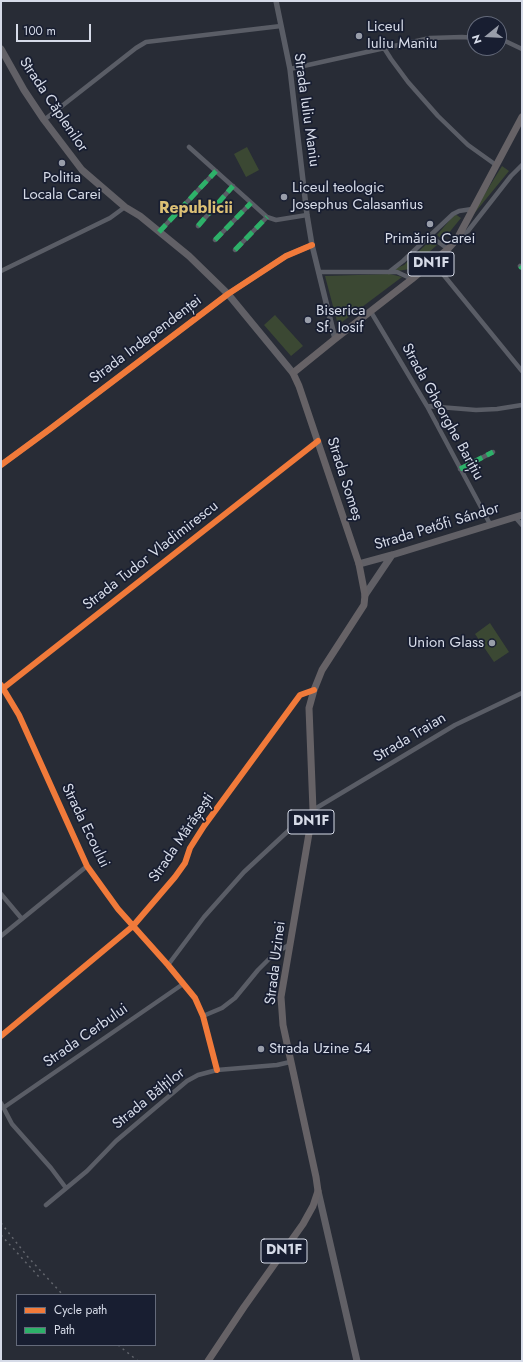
<!DOCTYPE html>
<html>
<head>
<meta charset="utf-8">
<style>
  body { margin:0 }
  #map { position:relative; width:523px; height:1362px; overflow:hidden; background:#282c36; font-family:Jost,sans-serif }
  canvas { display:block }
  .frame { position:absolute; inset:0; border:2px solid #d6dbe8; pointer-events:none }
  .legend { position:absolute; left:16px; top:1294px; width:140px; height:52px; box-sizing:border-box; background:#181e31; border:1px solid #646a7a; margin:0; padding:5px 7px; list-style:none; font-size:12px; color:#d6dbe8 }
  .legend li { display:flex; align-items:center; gap:8px; height:20px }
  .legend b { width:20px; border:1px solid #646a7a }
  .north { position:absolute; left:467px; top:16px; width:40px; height:40px; box-sizing:border-box; background:#181e31; border:1px solid #646a7a; border-radius:50%; rotate:252deg; font-size:11px; font-weight:700; line-height:16px; text-align:center; color:#d6dbe8 }
  .north::after { content:''; display:block; margin:auto; width:14px; height:18px; background:#999eaa; clip-path:polygon(50% 0,100% 100%,50% 72%,0 100%) }
  .scale { position:absolute; left:16px; top:24px; width:75px; height:18px; box-sizing:border-box; border:2px solid #d6dbe8; border-top:0; padding-left:5px; font-size:12px; line-height:14px; white-space:nowrap; color:#d6dbe8; -webkit-text-stroke:3px #181e31; paint-order:stroke }
</style>
</head>
<body>
<div id="map">
<canvas width="523" height="1362"></canvas>
<div class="frame"></div>
<ul class="legend">
<li><b style="height:5px;background:#f17a3a"></b>Cycle path</li>
<li><b style="height:5px;background:#2db169"></b>Path</li>
</ul>
<div class="north">N</div>
<div class="scale">100 m</div>
</div>
<script>
const g = document.querySelector('canvas').getContext('2d');
g.lineJoin = 'round';
function fillPath(path, color) { g.fillStyle = color; g.fill(path, 'evenodd'); }
const toPath = rows => new Path2D(rows.map(r => 'M' + r).join(''));
function trace(path, color, width, dash) { g.strokeStyle = color; g.lineWidth = width; g.lineCap = dash ? 'butt' : 'round'; g.setLineDash(dash || []); g.stroke(path); }
function label(font, color, halo, rows, align = 'center') {
  g.font = font + ' Jost,sans-serif'; g.lineWidth = 3.5; g.setLineDash([]); g.textBaseline = 'middle'; g.strokeStyle = halo; g.fillStyle = color; for (const [text, x, y, turn = 0] of rows) {
    g.save(); g.translate(x, y); g.rotate((+turn || 0) * Math.PI / 180); g.textAlign = isNaN(turn) ? turn : align; if (halo) g.strokeText(text, 0, 0); g.fillText(text, 0, 0); g.restore();
  }
}
const green = toPath([
  [247,147,259,170,246,177,234,154],
  [502,166,509,171,468,221],
  [455,214,461,218,443,240,437,235],
  [432,239,437,245,410,269,397,271,394,269,404,265],
  [390,274,402,277,338,325,325,276],
  [275,315,303,346,291,356,264,325],
  [490,623,509,652,494,662,475,634]
]);
const minor = toPath([
  [499,40,503,40,522,49],
  [384,48,391,59,408,82,438,116,468,145,496,165],
  [290,69,430,38,462,37,475,38],
  [44,120,136,48,146,42,281,26],
  [189,147,267,217,276,220,307,215],
  [198,226,233,186],
  [159,232,216,171],
  [430,236,448,249],
  [460,237,468,231,511,176,522,165],
  [215,240,251,203],
  [235,250,267,217],
  [433,262,522,371],
  [520,266,522,268],
  [1,271,110,218,125,207],
  [319,272,397,272,412,279],
  [389,272,403,261,453,214,459,211,472,209],
  [371,312,427,406,490,524],
  [427,406,476,410,497,409,522,405],
  [460,469,493,452],
  [515,517,522,525],
  [1,685,19,715,87,866,118,909,168,965,195,998,203,1016,217,1070],
  [1,690,318,441],
  [1,894,22,919],
  [1,936,87,866],
  [168,965,204,917,244,872,301,819,313,810,455,725,522,693],
  [203,1016,222,1008,235,998,258,970,275,953,289,945],
  [1,1036,133,926,175,877,185,863,190,848,204,826,300,695,314,690],
  [1,1103,12,1124,51,1168,66,1188],
  [3,1108,183,984],
  [46,1205,87,1171,116,1141,187,1081,198,1075,217,1070,277,1065,290,1062]
]);
const tertiary = toPath([
  [276,1,290,69,307,215,312,245,335,339],
  [1,465,50,429,228,294,286,256,312,245]
]);
const secondary = toPath([
  [1,49,24,90,44,120,82,170,125,207,140,216,189,256,228,294,293,373],
  [359,564,392,555,522,515],
  [365,595,392,555],
  [318,1191,357,1361]
]);
const primary = toPath([
  [208,1361,244,1307,303,1224,313,1206,318,1191,316,1177,283,1025,281,997,313,810,309,708,314,690,322,670,364,605,365,595,359,564,299,386,293,373,335,339,412,279,448,249,457,239,522,117]
]);
const rail = toPath([
  [1,1223,27,1256,63,1295],
  [1,1235,40,1278],
  [118,1345,138,1361]
]);
const quiet = toPath([
  [198,226,233,186],
  [159,232,216,171],
  [215,240,251,203],
  [235,250,267,217],
  [520,266,522,268],
  [460,469,493,452]
]);
const cycleway = toPath([
  [1,465,50,429,228,294,286,256,312,245],
  [1,685,19,715,87,866,118,909,168,965,195,998,203,1016,217,1070],
  [1,690,318,441],
  [1,1036,133,926,175,877,185,863,190,848,204,826,300,695,314,690]
]);
const markers = [
  [359,36,4,"#999eaa"],
  [62,163,4,"#999eaa"],
  [284,197,4,"#999eaa"],
  [430,224,4,"#999eaa"],
  [308,320,4,"#999eaa"],
  [492,643,4,"#999eaa"],
  [261,1049,4,"#999eaa"]
];
const shields = [
  [431,264,46],
  [311,822,46],
  [284,1251,46]
];
const shieldNames = [
  ["DN1F",431,264],
  ["DN1F",311,822],
  ["DN1F",284,1251]
];
const poiNames = [
  ["Liceul",367,27],
  ["Iuliu Maniu",367,44],
  ["Politia",62,178,"center"],
  ["Locala Carei",62,195,"center"],
  ["Liceul teologic",292,188],
  ["Josephus Calasantius",292,205],
  ["Primăria Carei",430,239,"center"],
  ["Biserica",316,311],
  ["Sf. Iosif",316,328],
  ["Union Glass",484,643,"right"],
  ["Strada Uzine 54",269,1049]
];
const streetNames = [
  ["Strada Căplenilor",53,105,56],
  ["Strada Iuliu Maniu",306,110,82],
  ["Strada Independenței",146,340,-37],
  ["Strada Gheorghe Barițiu",442,412,61],
  ["Strada Someș",344,479,72],
  ["Strada Petőfi Sándor",437,527,-17],
  ["Strada Tudor Vladimirescu",151,556,-38],
  ["Strada Traian",410,738,-31],
  ["Strada Ecoului",85,826,64],
  ["Strada Mărășești",182,838,-56],
  ["Strada Uzinei",276,963,-83],
  ["Strada Cerbului",86,1036,-35],
  ["Strada Bălților",149,1099,-39]
];
const neighbourhoodNames = [
  ["Republicii",196,209]
];
fillPath(green, '#3b4833');
trace(minor, '#5a5d66', 4.5);
trace(tertiary, '#5a5d66', 5.5);
trace(secondary, '#616066', 7);
trace(primary, '#666266', 7);
trace(rail, '#62656d', 1.5, [2, 4]);
trace(quiet, '#2db169', 5, [10, 5]);
trace(cycleway, '#f17a3a', 6);
for (const [x, y, r, color] of markers) { const dot = new Path2D(); dot.arc(x, y, r, 0, 2 * Math.PI); g.fillStyle = color; g.fill(dot); trace(dot, '#181e31', 1.5); }
for (const [x, y, w] of shields) { const box = new Path2D(); box.roundRect(x - w / 2, y - 12, w, 24, 3); g.fillStyle = '#181e31'; g.fill(box); trace(box, '#d6dbe8', 1); }
label('bold 14px', '#d6dbe8', null, shieldNames);
label('15px', '#d6dbe8', '#181e31', poiNames, 'left');
label('15px', '#d6dbe8', '#181e31', streetNames);
label('bold 16px', '#dcc075', '#181e31', neighbourhoodNames);
</script>
</body>
</html>
